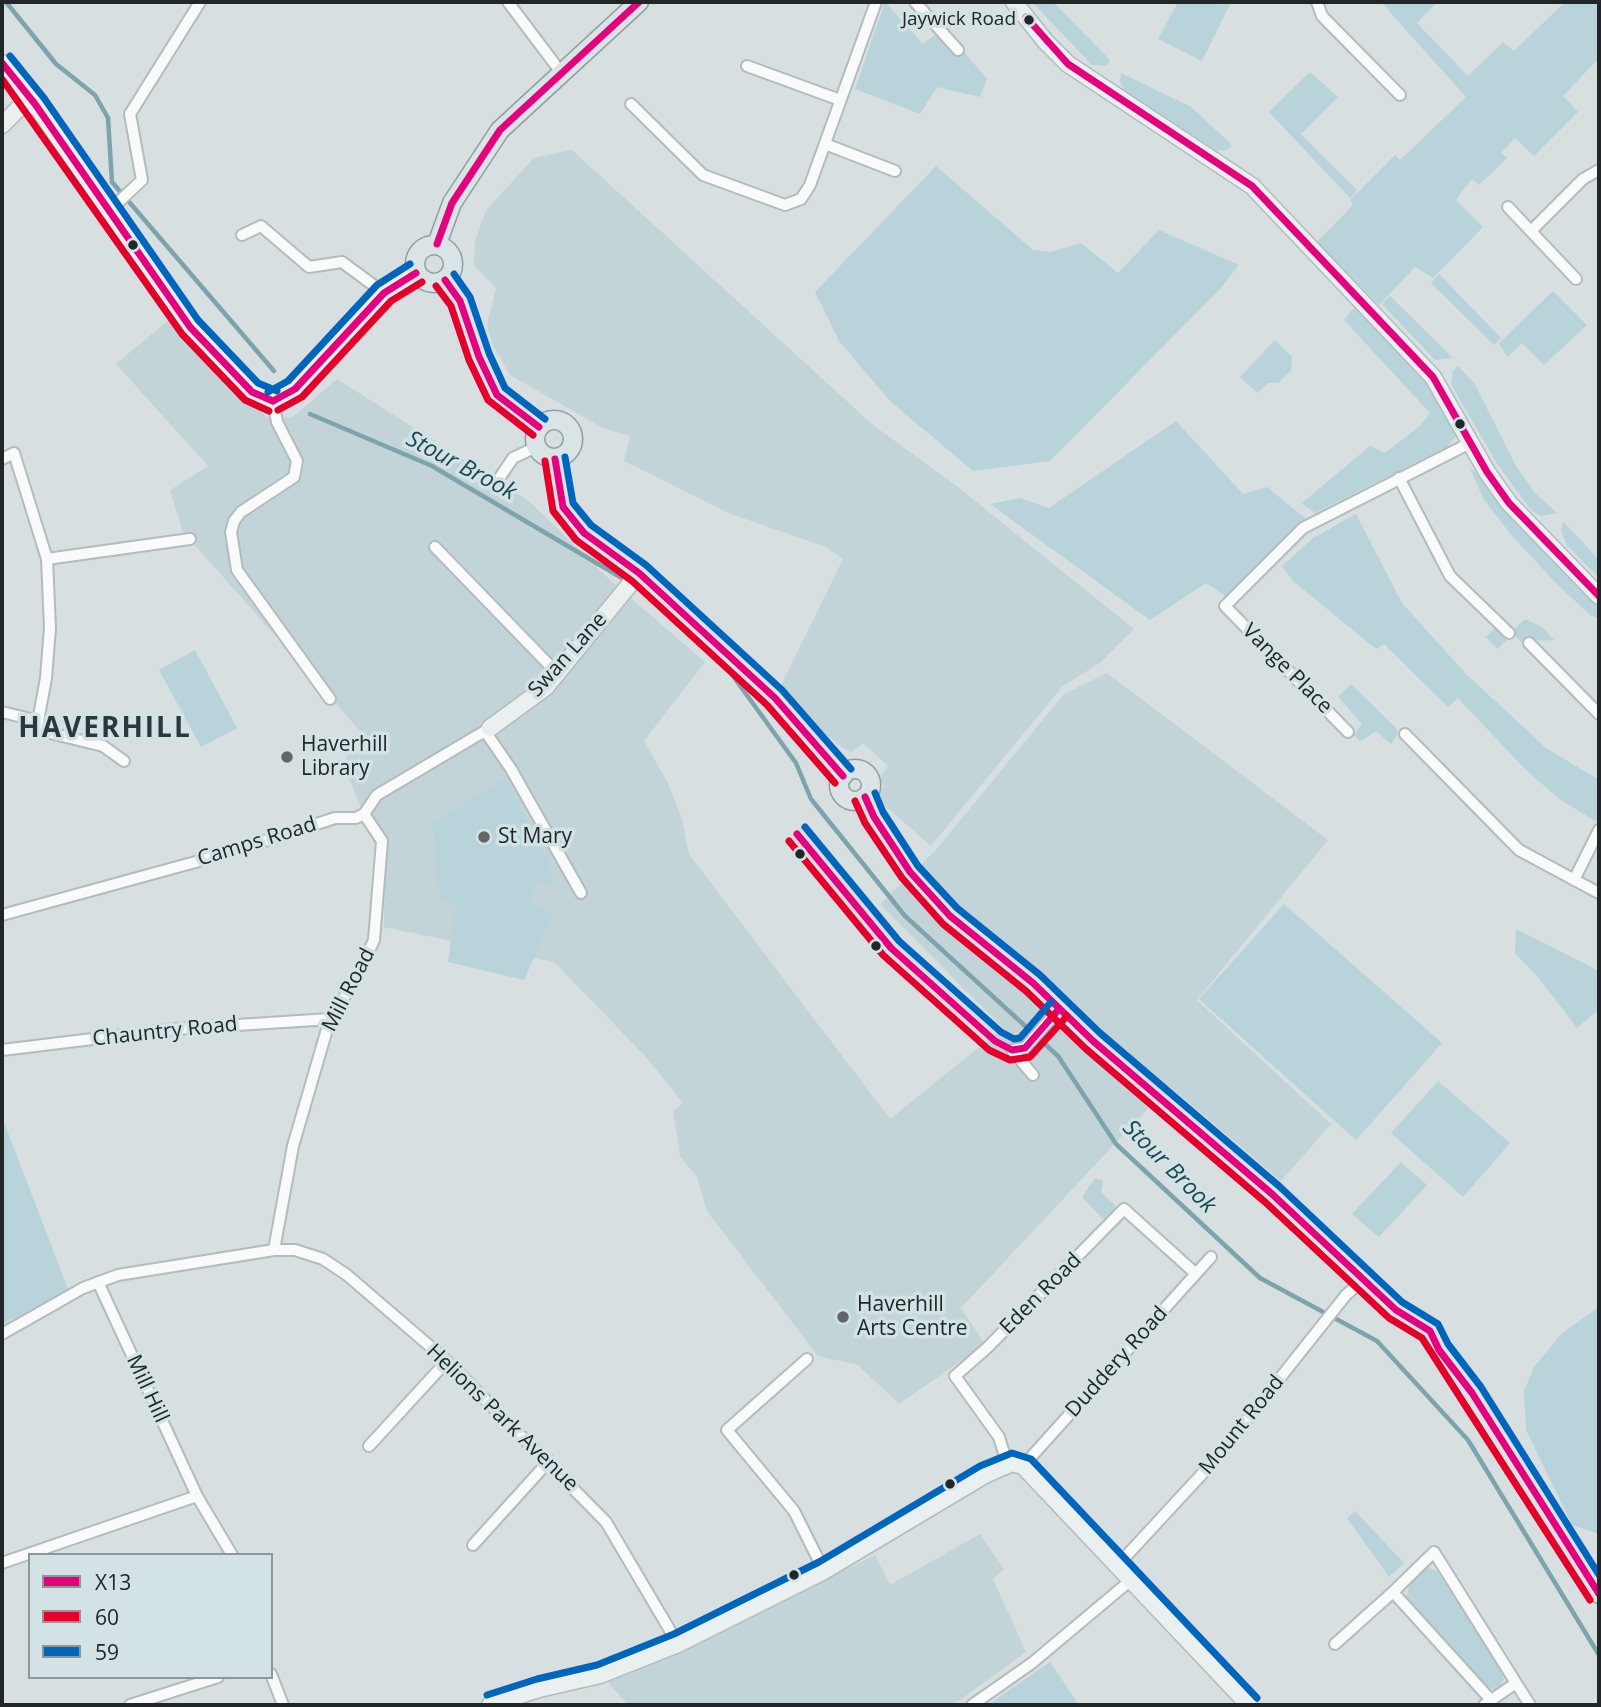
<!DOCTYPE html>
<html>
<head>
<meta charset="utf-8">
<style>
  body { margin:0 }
  #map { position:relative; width:1601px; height:1707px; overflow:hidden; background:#d7dfe1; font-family:"Open Sans",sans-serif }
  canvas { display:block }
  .frame { position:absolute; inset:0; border:4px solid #212728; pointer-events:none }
  .legend { position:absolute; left:28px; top:1553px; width:245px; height:126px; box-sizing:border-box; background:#d3e2e5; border:2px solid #8c9799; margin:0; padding:9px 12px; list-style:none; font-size:21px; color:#212728 }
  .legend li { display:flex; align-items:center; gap:14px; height:35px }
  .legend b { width:35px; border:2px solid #8c9799 }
</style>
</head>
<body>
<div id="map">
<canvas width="1601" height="1707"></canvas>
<div class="frame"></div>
<ul class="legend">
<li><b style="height:9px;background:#e5007d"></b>X13</li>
<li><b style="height:9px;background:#e4002b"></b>60</li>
<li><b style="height:9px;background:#0065bd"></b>59</li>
</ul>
</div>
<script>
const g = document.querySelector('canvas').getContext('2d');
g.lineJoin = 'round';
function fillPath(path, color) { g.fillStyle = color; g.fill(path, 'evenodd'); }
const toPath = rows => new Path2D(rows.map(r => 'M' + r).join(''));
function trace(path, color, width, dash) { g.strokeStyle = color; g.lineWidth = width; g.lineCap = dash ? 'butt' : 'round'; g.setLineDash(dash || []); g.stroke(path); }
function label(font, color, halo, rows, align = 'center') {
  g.font = font + ' "Open Sans",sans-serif'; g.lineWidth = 7; g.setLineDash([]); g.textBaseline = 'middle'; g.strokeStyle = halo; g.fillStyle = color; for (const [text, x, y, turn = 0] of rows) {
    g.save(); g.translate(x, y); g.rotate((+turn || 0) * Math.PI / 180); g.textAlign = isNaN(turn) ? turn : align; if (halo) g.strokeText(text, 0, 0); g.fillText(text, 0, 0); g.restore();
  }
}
const built = toPath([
  [572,150,873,425,958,487,1134,629,1101,662,1062,687,931,846,875,797,884,786,877,781,888,766,863,743,852,752,845,749,775,698,843,559,826,547,731,514,624,461,630,436,603,428,510,375,492,343,487,325,496,288,474,266,475,241,486,210,534,158],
  [171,318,267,418,293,417,337,379,529,501,611,581,705,662,644,741,668,783,682,819,689,854,890,1119,1003,1028,880,904,935,851,1064,694,1107,673,1328,840,1197,1000,1331,1124,1281,1181,1169,1086,961,1308,985,1344,899,1404,858,1365,818,1356,707,1211,697,1177,680,1156,673,1111,683,1103,646,1057,554,962,384,927,385,837,362,809,343,764,361,732,183,532,170,490,208,466,116,364],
  [980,1534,1004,1569,993,1579,1026,1652,953,1705,628,1705,608,1682,706,1640,875,1555,890,1585]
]);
const green = toPath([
  [885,2,923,44,939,32,964,52,987,79,980,97,937,87,920,114,855,89],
  [1032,2,1053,2,1110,60,1106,66,1092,65],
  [1178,2,1215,2,1221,5,1231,2,1202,61,1158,39],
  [1381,2,1437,2,1417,23,1468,76,1503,42,1514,51,1565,2,1599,2,1599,58,1563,96,1578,112,1534,156,1515,138,1501,153,1507,158,1479,185,1472,179,1459,195,1456,200,1483,227,1433,278,1415,267,1379,305,1317,242,1353,205,1350,200,1395,155,1400,160,1466,97],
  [1310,72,1338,97,1301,134,1357,190,1350,198,1269,112],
  [1121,73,1191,107,1232,145,1227,150,1217,151,1125,92,1120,82],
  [936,166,1033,250,1051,252,1081,243,1118,273,1159,230,1239,265,1220,289,1050,461,973,471,890,401,839,341,815,292],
  [1439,274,1501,338,1494,345,1431,283],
  [1553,291,1587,325,1544,365,1522,343,1507,357,1499,343],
  [1390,296,1453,358,1435,360,1382,304],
  [1357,305,1428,378,1456,428,1455,438,1447,447,1315,513,1302,503,1370,446,1385,453,1420,426,1430,413,1344,320],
  [1275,340,1292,357,1291,371,1278,383,1268,383,1257,393,1240,377],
  [1458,366,1474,383,1516,466,1535,493,1557,513,1541,516,1531,510,1496,462,1451,384,1453,371],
  [1176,421,1243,494,1267,487,1306,519,1228,598,1206,583,1150,620,990,504,1020,498,1049,508],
  [1469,466,1599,601,1599,618,1590,615,1557,584,1512,536,1483,498],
  [1356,514,1402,603,1466,674,1546,748,1599,780,1599,823,1559,799,1524,768,1458,698,1448,707,1384,644,1376,649,1293,581,1282,566,1313,538],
  [1563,521,1599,560,1599,578,1567,545,1561,531],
  [1525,619,1542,627,1554,640,1529,641,1525,646,1513,634,1497,649,1486,637,1496,627,1513,630],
  [195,650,237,728,201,747,159,670],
  [1351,684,1396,728,1398,734,1391,744,1376,731,1360,742,1354,735,1362,724,1338,697],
  [505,778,549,862,554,888,539,881,529,902,553,914,524,980,448,962,456,904,441,901,434,862,436,841,431,825],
  [1284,904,1442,1043,1356,1140,1199,999],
  [1516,929,1599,971,1599,1009,1577,1028,1539,978,1515,953],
  [1438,1081,1510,1143,1463,1197,1391,1133],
  [2,1117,68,1289,2,1325],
  [1401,1162,1427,1185,1379,1237,1352,1214],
  [1095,1178,1103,1181,1101,1192,1116,1206,1107,1223,1082,1197],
  [1599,1307,1599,1534,1572,1525,1526,1430,1524,1391,1534,1367,1562,1333],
  [1355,1511,1404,1563,1389,1577,1347,1518],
  [1428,1568,1437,1571,1503,1672,1504,1680,1498,1690,1484,1687,1406,1599,1410,1583],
  [1050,1662,1079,1705,988,1705]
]);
const stream = toPath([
  [6,2,56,64,95,95,108,118,112,182,274,371],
  [310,414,432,466,627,581],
  [635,585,661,605],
  [720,658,796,763,811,799,905,916,1058,1056,1116,1144,1260,1278,1377,1341,1468,1440,1599,1655]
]);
const street = toPath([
  [508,2,560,71],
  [915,2,958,50],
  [1317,2,1322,16,1400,95],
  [747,66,840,100],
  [631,104,703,175,785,205,801,199,810,185,876,2],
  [825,144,895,171],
  [1508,207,1576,279],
  [109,211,142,180,130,114,200,2],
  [1531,231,1583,179,1599,170],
  [242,235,261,226,309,267,342,262,384,293],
  [273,401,277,422,297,461,294,477,241,512,234,521,231,532,237,570,330,699],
  [2,459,14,453,47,559,50,628,46,678,38,721],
  [1399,478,1450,576,1509,633],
  [496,483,513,458,536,447],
  [435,547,557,673],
  [47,559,190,539],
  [1529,643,1599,714],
  [2,712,38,721,42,731,103,746,124,761],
  [485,731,511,769,581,893],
  [1348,732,1225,606,1303,528,1470,443],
  [1405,734,1519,850,1599,893],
  [1574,880,1599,830],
  [2,915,221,855,335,818,356,818,364,814,377,795,490,728],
  [2,1050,175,1029,330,1019],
  [1012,1050,1025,1048,1059,1009],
  [1012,1050,1033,1075],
  [274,1250,293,1146,330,1019,356,979,374,940,382,841,364,814],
  [98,1282,197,1496,232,1555],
  [2,1334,83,1288,118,1275,274,1250,295,1250,323,1259,347,1275,447,1361,606,1522,678,1644],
  [807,1359,727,1430,794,1511,824,1571],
  [369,1446,447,1361],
  [1007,1463,999,1437,955,1376,988,1347,1124,1209,1195,1273],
  [1023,1466,1211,1257],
  [473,1545,549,1461],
  [2,1563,197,1496],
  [1117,1566,1214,1461,1346,1295,1363,1280],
  [1393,1592,1434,1552,1516,1683],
  [1335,1644,1393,1592,1491,1700],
  [271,1674,283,1705],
  [130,1705,218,1677],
  [972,1705,1032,1663,1131,1580],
  [1484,1705,1516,1683,1530,1705]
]);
const secondary = toPath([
  [1014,2,1045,41,1068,64,1252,186,1433,377,1487,472,1509,503,1599,596],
  [2,63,35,104,190,327,252,392,273,401,295,389,384,293,416,273],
  [2,125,18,109,35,104],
  [490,728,546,687,639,573],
  [490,1705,539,1689,600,1675,678,1644,824,1571,985,1475,1012,1463,1023,1466,1249,1705]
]);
const primary = toPath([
  [437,244,452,203,500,130,639,2],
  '415 264a19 19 0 1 1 38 0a19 19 0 1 1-38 0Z',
  [445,280,460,301,479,357,497,395,539,427],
  '535 439a19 19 0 1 1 38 0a19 19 0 1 1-38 0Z',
  [555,459,563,507,584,533,639,573,775,698,843,776],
  '839 785a16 16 0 1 1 32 0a16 16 0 1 1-32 0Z',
  [865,797,874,817,910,872,950,916,1033,983,1093,1041,1272,1194,1396,1310,1430,1331,1439,1350,1472,1393,1599,1594]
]);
const bus1 = toPath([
  [1026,17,1068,64,1252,186,1433,377,1487,472,1509,503,1599,596],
  [2,63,35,104,190,327,252,392,273,401],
  [437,244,452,203,500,130,639,2],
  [445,280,460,301,479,357,497,395,539,427],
  [273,401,295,389,384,293,416,273],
  [555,459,563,507,584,533,639,573,775,698,843,776],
  [865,797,874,817,910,872,950,916,1033,983,1093,1041,1272,1194,1396,1310,1430,1331,1439,1350,1472,1393,1599,1594],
  [797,834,891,948,995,1041,1012,1050,1025,1048,1059,1009]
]);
const bus2 = toPath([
  [2,79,182,334,245,400,269,411],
  [436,286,451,306,469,360,488,400,533,435],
  [278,410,302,397,391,301,422,282],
  [545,461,553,511,576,540,632,581,767,705,835,783],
  [855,801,865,823,902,878,943,924,1026,991,1086,1049,1265,1202,1389,1318,1422,1338,1590,1600],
  [789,841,883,955,989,1050,1010,1060,1030,1057,1067,1016]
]);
const bus3 = toPath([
  [10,56,44,98,198,320,258,383,277,391],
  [454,274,470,297,489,353,505,388,545,419],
  [268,392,288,381,377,285,410,264],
  [565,457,573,503,591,525,646,565,782,690,851,769],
  [875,793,883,812,918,866,957,908,1040,975,1100,1033,1279,1186,1402,1302,1438,1324,1448,1344,1481,1387,1599,1575],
  [805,827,899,941,1001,1032,1014,1039,1020,1038,1051,1002],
  [487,1695,537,1679,597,1665,674,1634,819,1562,980,1466,1012,1453,1031,1459,1257,1698]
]);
const markers = [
  [1029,20,6,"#212728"],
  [133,245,6,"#212728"],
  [1460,424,6,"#212728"],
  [287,757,7,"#616769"],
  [484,837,7,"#616769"],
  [800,854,6,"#212728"],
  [876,946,6,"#212728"],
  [843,1317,7,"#616769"],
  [950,1484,6,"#212728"],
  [794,1575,6,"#212728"]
];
const busNames = [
  ["Jaywick Road",1016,20]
];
const streetNames = [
  ["Swan Lane",568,655,-48],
  ["Vange Place",1287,669,45],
  ["Camps Road",257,842,-17],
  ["Mill Road",349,990,-63],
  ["Chauntry Road",165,1032,-6],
  ["Eden Road",1041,1294,-45],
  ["Duddery Road",1117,1362,-48],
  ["Mill Hill",147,1389,65],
  ["Helions Park Avenue",502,1418,44],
  ["Mount Road",1242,1425,-51]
];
const poiNames = [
  ["Haverhill",301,745],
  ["Library",301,769],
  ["St Mary",498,837],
  ["Haverhill",857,1305],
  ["Arts Centre",857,1329]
];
const waterNames = [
  ["Stour Brook",461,466,28],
  ["Stour Brook",1169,1167,45]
];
const districtNames = [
  ["HAVERHILL",105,729]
];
fillPath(built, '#c3d4d8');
fillPath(green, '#b8d3d9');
trace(stream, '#7da4ac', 4.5);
trace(street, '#b4bbbc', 14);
trace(secondary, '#b4bbbc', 19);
trace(primary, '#8d9fa2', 21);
trace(street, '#f9fafa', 10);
trace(secondary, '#eaeff0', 16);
trace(primary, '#dae3e5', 18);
trace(bus1, '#e5007d', 7);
trace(bus2, '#e4002b', 7);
trace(bus3, '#0065bd', 7);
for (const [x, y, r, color] of markers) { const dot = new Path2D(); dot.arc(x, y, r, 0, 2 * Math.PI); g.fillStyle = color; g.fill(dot); trace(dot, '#d3e2e5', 2.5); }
label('19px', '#212728', '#d3e2e5', busNames, 'right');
label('21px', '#212728', '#d3e2e5', streetNames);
label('21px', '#212728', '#d3e2e5', poiNames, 'left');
label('italic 23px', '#194852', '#d3e2e5', waterNames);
g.letterSpacing = '2px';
label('bold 28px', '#2b373a', '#d3e2e5', districtNames);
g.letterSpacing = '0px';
</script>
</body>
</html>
